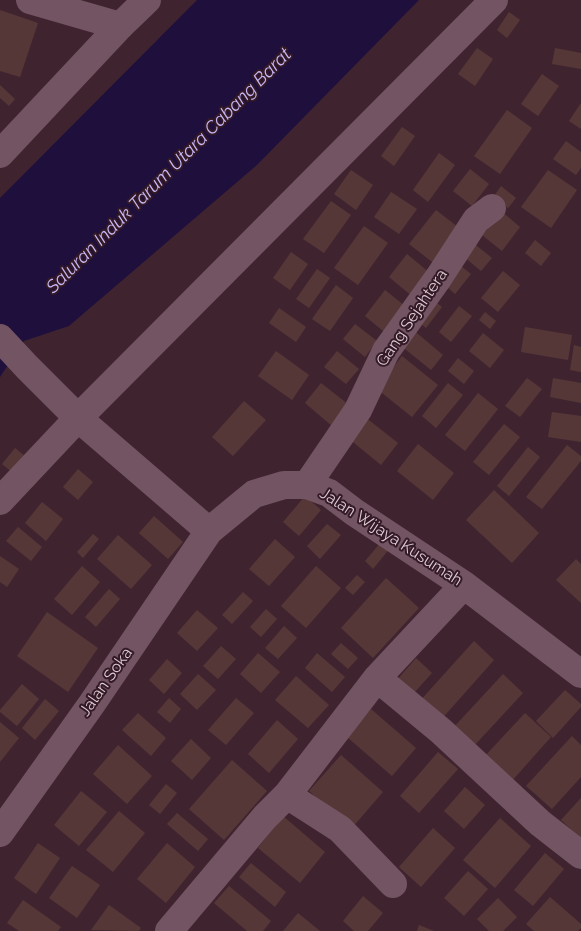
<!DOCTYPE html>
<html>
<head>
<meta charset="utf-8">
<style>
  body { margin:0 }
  canvas { display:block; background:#3f2430 }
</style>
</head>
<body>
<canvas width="581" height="931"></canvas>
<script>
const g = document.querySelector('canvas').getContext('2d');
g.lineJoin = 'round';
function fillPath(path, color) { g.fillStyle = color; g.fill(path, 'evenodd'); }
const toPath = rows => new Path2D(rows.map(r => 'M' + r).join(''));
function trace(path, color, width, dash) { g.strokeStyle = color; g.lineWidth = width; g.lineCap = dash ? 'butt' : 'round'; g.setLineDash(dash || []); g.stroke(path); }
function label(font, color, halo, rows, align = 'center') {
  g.font = font + ' Raleway,sans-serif'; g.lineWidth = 4; g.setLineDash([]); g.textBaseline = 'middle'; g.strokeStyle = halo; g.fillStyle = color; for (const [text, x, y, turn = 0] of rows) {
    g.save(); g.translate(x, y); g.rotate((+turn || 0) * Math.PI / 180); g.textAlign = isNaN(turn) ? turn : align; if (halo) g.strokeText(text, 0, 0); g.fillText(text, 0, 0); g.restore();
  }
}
const water = toPath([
  [197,0,419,0,257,165,69,326,24,341,0,377,0,198]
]);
const building = toPath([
  [0,10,38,23,20,77,0,71],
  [509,12,520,20,507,38,497,30],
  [477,48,493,59,475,86,458,74],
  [555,48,581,53,581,69,552,64],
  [542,74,559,86,538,116,521,104],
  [0,85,15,99,9,106,0,98],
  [581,103,581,129,569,121],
  [507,110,532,128,500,174,474,156],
  [402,127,415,136,394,166,381,156],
  [566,141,581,152,581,168,576,175,553,159],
  [439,153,455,165,428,202,413,190],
  [470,169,489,184,472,206,453,191],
  [351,170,373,185,356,210,334,194],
  [548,170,577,190,551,228,521,207],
  [501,186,516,198,508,208,494,196],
  [391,192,417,209,399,234,374,217],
  [331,201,351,215,324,253,303,239],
  [436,210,463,231,436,265,409,244],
  [501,211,520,227,502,251,482,235],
  [364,226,388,243,358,285,334,268],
  [467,238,492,258,481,271,457,251],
  [535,240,551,253,541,266,525,253],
  [291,252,308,264,290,290,273,278],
  [407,254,431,274,413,297,389,277],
  [461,266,471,274,455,294,446,286],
  [317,269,330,278,309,308,296,299],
  [503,271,520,285,498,312,481,298],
  [336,285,353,298,330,331,312,319],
  [385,290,410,310,389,336,365,316],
  [431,298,442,307,426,328,415,319],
  [459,306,472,316,451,342,439,332],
  [279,308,306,327,296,342,269,323],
  [485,312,496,321,490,329,479,320],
  [355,324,377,341,365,357,343,339],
  [525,327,572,335,568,360,521,352],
  [412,329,443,355,431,370,400,345],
  [483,333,504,350,490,368,469,351],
  [574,345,581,347,581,372,570,370],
  [276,351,309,375,292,400,258,376],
  [337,351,359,369,346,384,324,367],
  [402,356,438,385,412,417,377,389],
  [458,358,474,371,464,384,448,371],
  [527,378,542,389,520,417,505,406],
  [553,378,581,383,581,403,550,397],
  [321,383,349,405,332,426,305,403],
  [448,383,463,395,436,428,422,416],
  [478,393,498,409,465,451,445,435],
  [244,401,266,420,233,456,212,437],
  [552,412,581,416,581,442,548,437],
  [365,417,398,443,381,465,348,438],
  [504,424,520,437,489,475,473,462],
  [418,444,454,473,433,500,397,471],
  [567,445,581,456,581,461,542,509,526,497],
  [528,447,540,457,509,496,497,486],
  [15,448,26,457,13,473,2,464],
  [78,469,93,482,78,500,63,487],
  [494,490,539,533,512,563,466,520],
  [305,496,321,510,299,536,283,522],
  [42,502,63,519,46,541,25,523],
  [154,516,183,542,168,559,139,533],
  [327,524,341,535,320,559,307,546],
  [18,527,42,547,31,561,6,541],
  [93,534,99,539,83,558,77,552],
  [118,535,152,565,131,589,97,559],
  [275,539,295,557,269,586,249,569],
  [382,541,390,548,373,569,365,561],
  [0,556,19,569,7,587,0,582],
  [576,559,581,564,581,603,556,580],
  [82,566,100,582,72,615,54,599],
  [316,566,341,588,306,628,281,606],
  [357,575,365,582,353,595,345,588],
  [386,578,419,608,373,658,341,628],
  [109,589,120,599,96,627,85,617],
  [243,592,253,601,232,624,222,615],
  [266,609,277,619,261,637,250,627],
  [197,610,218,628,197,651,177,633],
  [47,612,98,648,68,692,17,656],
  [284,626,297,638,278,659,265,648],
  [474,641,494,660,439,722,418,703],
  [341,643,358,658,348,669,331,654],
  [221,646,236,659,218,679,203,666],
  [258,653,280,672,261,693,240,674],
  [317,653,345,677,332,692,305,668],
  [416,658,432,673,413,694,397,680],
  [167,659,182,673,164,694,149,680],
  [198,674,216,690,197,710,180,694],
  [503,674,523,693,473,747,453,728],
  [296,676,329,705,308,728,275,700],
  [22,684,39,699,17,726,0,712,0,710],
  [565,690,581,704,581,707,553,738,536,721],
  [169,698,181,709,170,723,157,712],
  [236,698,254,713,226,745,208,730],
  [45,699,59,711,35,740,22,728],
  [371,709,416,748,392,776,347,737],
  [138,713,166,738,151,756,122,730],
  [525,713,551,737,511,782,484,757],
  [277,720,298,739,269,773,248,754],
  [0,722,19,738,0,762],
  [572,736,581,745,581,777,552,809,526,786],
  [191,739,211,758,192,780,171,761],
  [118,745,152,776,127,804,93,774],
  [438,752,458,769,419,813,400,796],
  [341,755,383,792,351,829,309,791],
  [232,760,267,791,224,840,189,809],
  [166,784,177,793,160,814,149,805],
  [465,787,485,805,464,829,444,811],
  [81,791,107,812,79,846,54,825],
  [581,798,581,839,561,820],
  [119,811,145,833,113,872,86,850],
  [177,813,208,839,198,851,167,824],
  [283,816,325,852,300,883,258,848],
  [500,818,531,846,495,888,463,860],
  [433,828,455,848,421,887,399,867],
  [38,843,60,858,36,894,14,878],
  [167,843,195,867,166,903,137,879],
  [545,853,564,869,533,906,514,890],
  [251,863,286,892,275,907,239,877],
  [72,866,100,885,77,918,49,898],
  [468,871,488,889,464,916,444,898],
  [229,886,271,921,263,931,247,931,214,903],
  [363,896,383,913,368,931,354,931,343,921],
  [550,897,581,924,581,928,578,931,534,931,526,924],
  [498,898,517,917,503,931,489,931,477,919],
  [23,900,61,927,58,931,19,931,7,923],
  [109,905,141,928,139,931,91,930],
  [298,913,320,931,283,931],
  [419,925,434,931,417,931]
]);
const street = toPath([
  [78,418,209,531,254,494,284,485,307,485,329,493,354,512,464,585,581,674],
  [307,485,358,410,386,351,439,277,476,220,492,208],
  [377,678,441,731,540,823,581,855],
  [287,795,340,829,393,884],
  [0,833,91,705,209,531],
  [169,931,265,817,287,795,377,678,464,585]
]);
const secondary = toPath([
  [30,0,120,26],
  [0,154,120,26,147,0],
  [0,338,27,367,78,418],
  [0,501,78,418,494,0]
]);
const streetNames = [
  ["Gang Sejahtera",412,318,-56],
  ["Jalan Wijaya Kusumah",391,537,33],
  ["Jalan Soka",106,682,-55]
];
const waterNames = [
  ["Saluran Induk Tarum Utara Cabang Barat",169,171,-45]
];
fillPath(water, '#1e0f3c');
fillPath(building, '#563737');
trace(street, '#735462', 28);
trace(secondary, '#735462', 28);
label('16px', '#deccd3', '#341a26', streetNames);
label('italic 18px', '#c7b9f9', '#341a26', waterNames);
</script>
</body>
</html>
